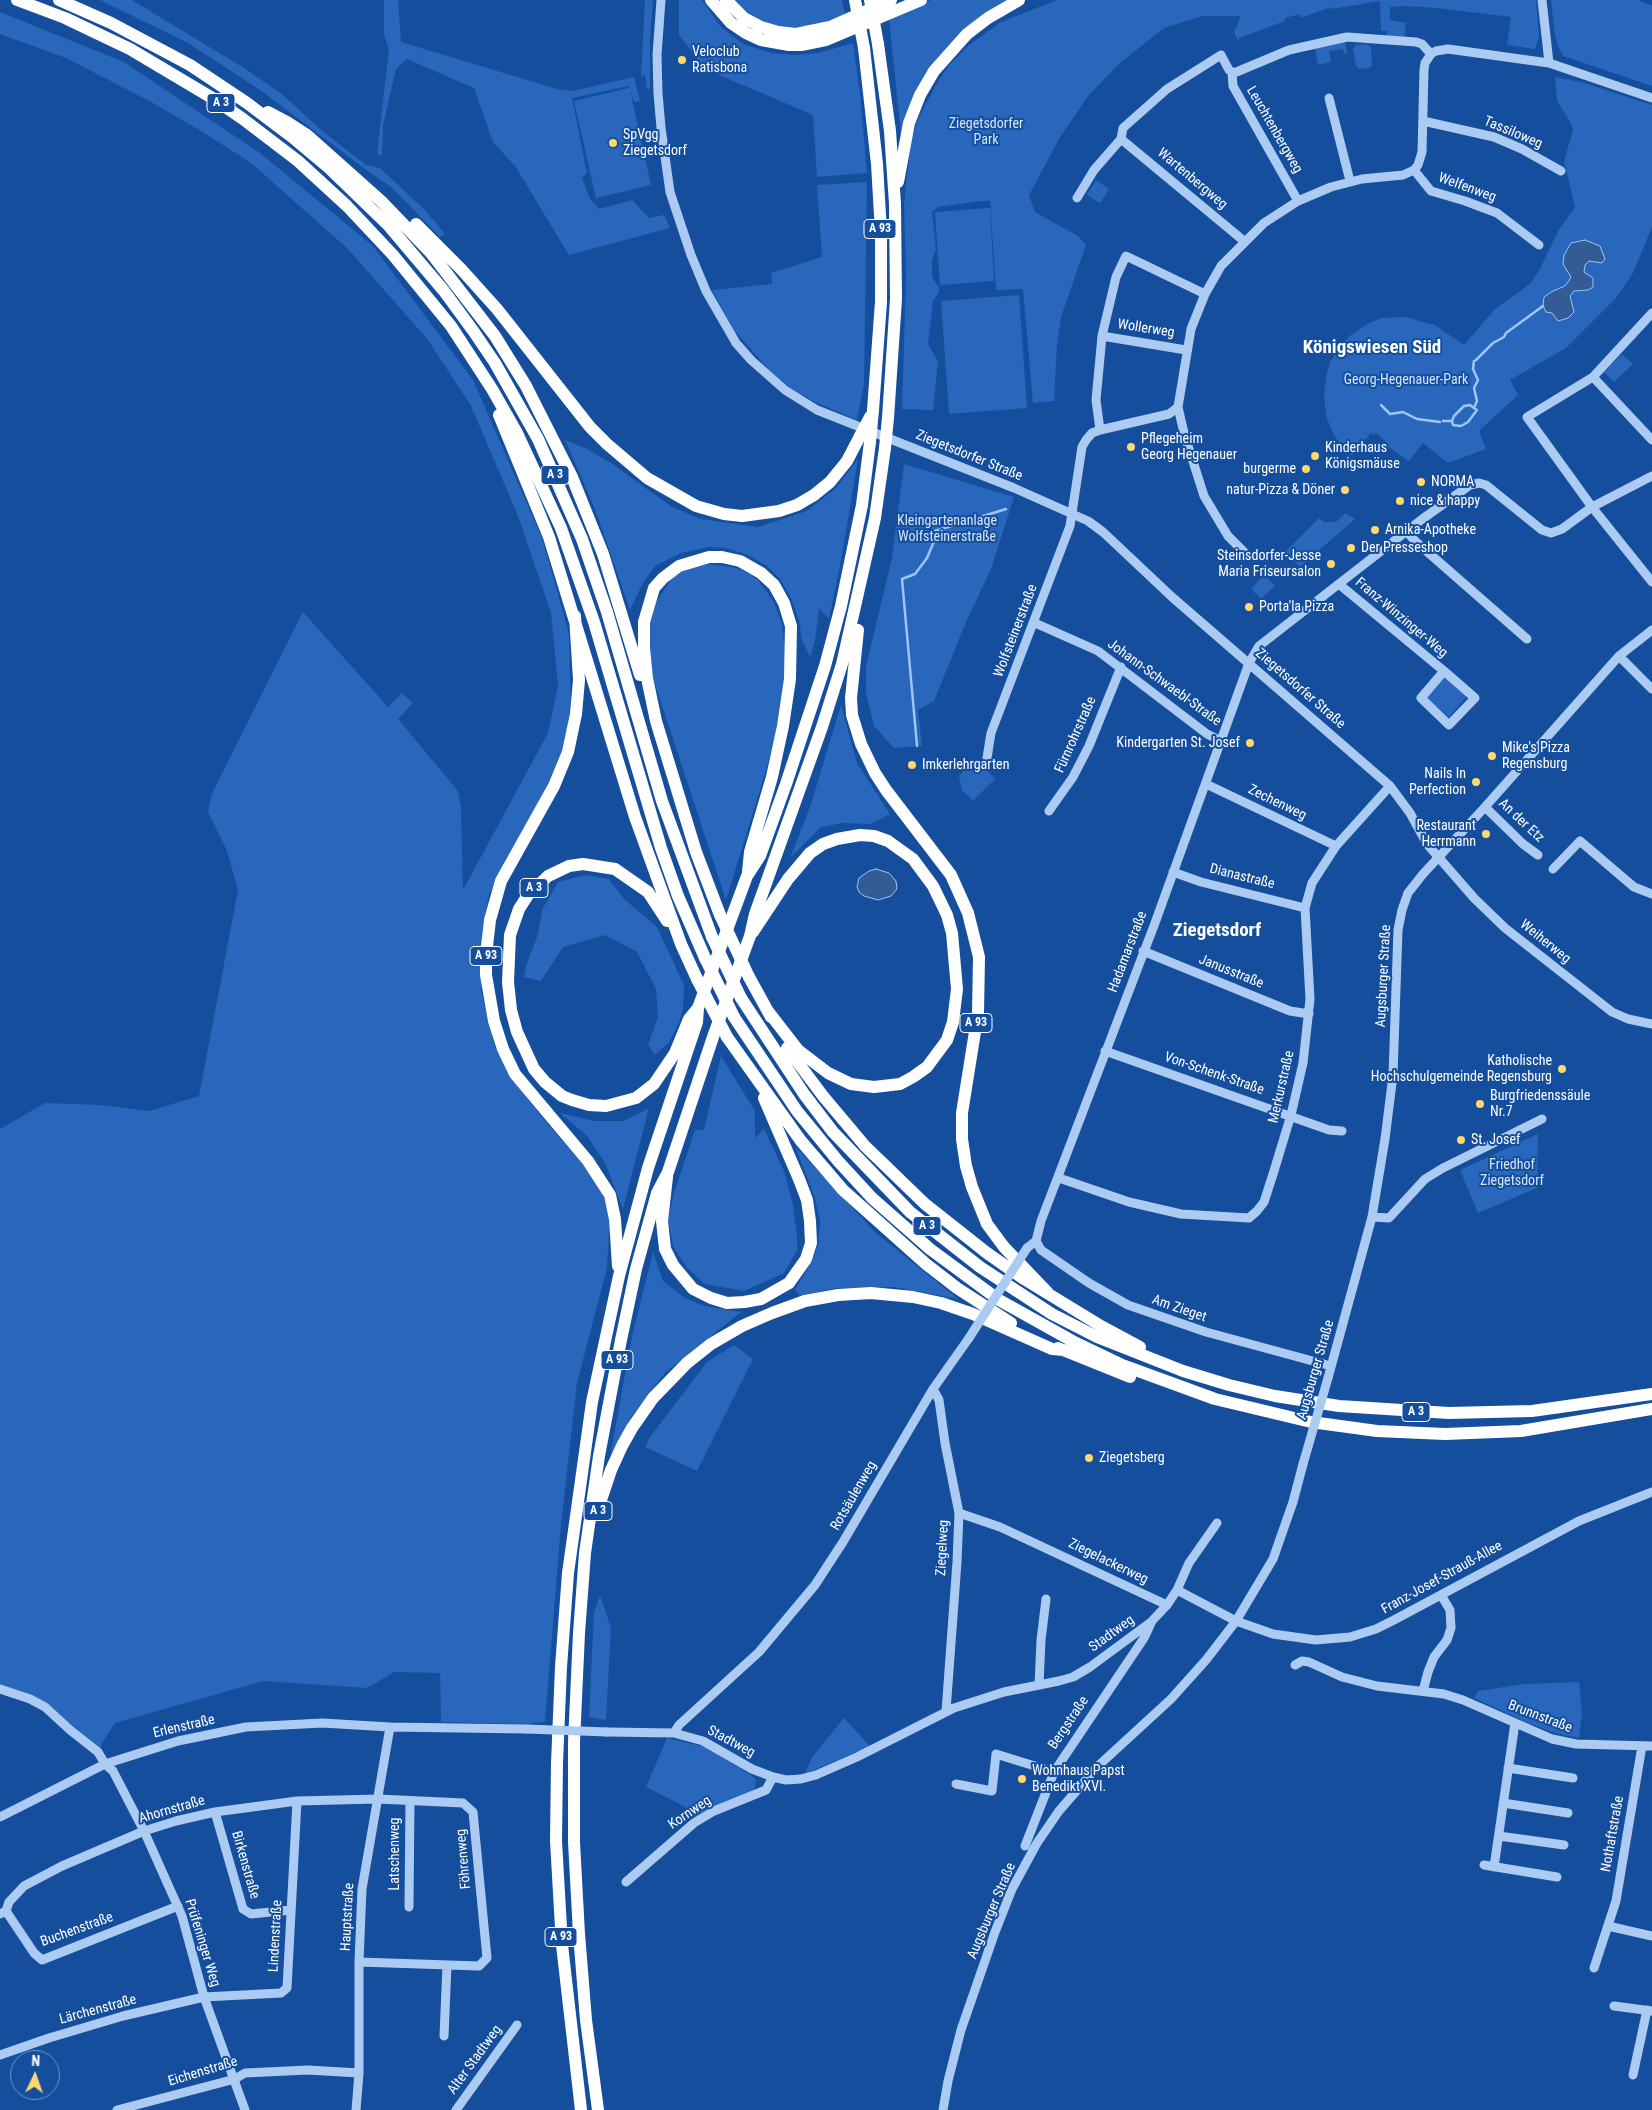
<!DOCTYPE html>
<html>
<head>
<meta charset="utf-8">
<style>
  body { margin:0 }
  #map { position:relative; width:1652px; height:2110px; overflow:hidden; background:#144e9d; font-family:"Roboto Condensed",sans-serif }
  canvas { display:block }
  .north { position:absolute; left:10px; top:2050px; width:50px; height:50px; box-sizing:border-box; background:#144e9d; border:1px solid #7295c4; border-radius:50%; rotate:3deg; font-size:14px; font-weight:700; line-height:20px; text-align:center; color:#fff }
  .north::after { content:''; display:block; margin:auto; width:18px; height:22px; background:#ffd86e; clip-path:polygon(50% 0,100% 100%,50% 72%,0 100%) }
</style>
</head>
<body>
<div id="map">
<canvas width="1652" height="2110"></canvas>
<div class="north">N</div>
</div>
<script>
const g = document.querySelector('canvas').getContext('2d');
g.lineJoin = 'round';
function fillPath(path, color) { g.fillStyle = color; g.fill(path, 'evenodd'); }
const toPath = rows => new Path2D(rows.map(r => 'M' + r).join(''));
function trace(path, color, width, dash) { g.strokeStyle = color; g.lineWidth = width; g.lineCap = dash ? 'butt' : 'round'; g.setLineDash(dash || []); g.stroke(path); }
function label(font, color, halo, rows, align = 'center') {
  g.font = font + ' "Roboto Condensed",sans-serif'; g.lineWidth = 4; g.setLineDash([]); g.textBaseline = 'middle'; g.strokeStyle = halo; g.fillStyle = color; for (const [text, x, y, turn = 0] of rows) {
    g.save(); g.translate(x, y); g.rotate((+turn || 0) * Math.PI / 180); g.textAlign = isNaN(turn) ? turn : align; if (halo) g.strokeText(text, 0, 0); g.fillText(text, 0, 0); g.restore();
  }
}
const green = toPath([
  [100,0,132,0,244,68,283,95,321,130,366,165,380,168,425,210,445,234,440,237,391,187,365,169,263,92,188,43],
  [384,0,398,0,401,42,557,89,572,91,634,77,640,101,634,102,630,90,651,185,596,198,574,101,629,88,629,86,572,98,587,173,582,178,590,199,599,209,632,200,649,218,664,215,670,228,569,255,515,166,493,142,474,88,407,59,396,69,383,125,382,156,377,153,389,49,384,35],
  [645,0,653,0,650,40,650,89,647,89,645,75,641,76],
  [679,0,702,0,720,26,743,44,772,53,795,55,818,53,853,43,860,93,867,173,817,177,813,115,705,69,679,35],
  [733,0,842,0,845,14,824,23,800,28,781,27,764,22,751,15],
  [931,0,1009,0,968,26,939,57,901,134,889,19],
  [1057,0,1536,0,1539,37,1535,49,1507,45,1511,17,1437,8,1404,6,1390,7,1390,20,1406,23,1404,38,1387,38,1387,31,1381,31,1380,1,1332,9,1331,7,1301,18,1300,14,1285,18,1285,21,1239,38,1239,43,1234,32,1241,16,1203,16,1164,28,1120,63,1088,96,1059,139,1029,195,1035,212,1078,236,1086,245,1061,317,1057,345,1054,401,1033,403,1023,289,996,290,990,201,981,201,938,207,932,212,936,249,932,260,932,277,939,287,939,292,933,301,928,344,938,361,933,410,902,409,906,276,904,204,911,141,917,121,937,83,950,64,968,46,1001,22],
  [1551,0,1638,0,1652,6,1652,86,1563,56,1558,46,1555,36],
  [0,12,124,62,260,153,373,246,473,380,542,538,569,633,571,712,563,750,550,781,489,894,482,931,481,990,495,1047,511,1077,541,1116,583,1164,599,1187,610,1213,607,1268,577,1383,561,1525,545,1722,521,1724,441,1722,440,1673,394,1672,367,1688,263,1681,115,1723,102,1743,100,1752,39,1704,0,1690,0,1129,45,1103,100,1105,149,1111,199,1096,238,890,227,851,208,812,211,796,303,612,388,707,402,693,413,703,398,719,458,791,461,808,463,890,548,733,558,686,551,613,518,516,471,406,428,340,348,249,251,163,201,131,151,102,66,58,0,34],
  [1345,41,1347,53,1344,54,1343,49,1329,51,1331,62,1318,65,1315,48],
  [1366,44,1371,47,1372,65,1369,68,1360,69,1356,66,1353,48,1356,45],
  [1555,77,1581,82,1652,105,1652,227,1633,273,1616,298,1566,348,1510,380,1518,395,1479,431,1486,449,1448,463,1423,443,1409,461,1386,445,1387,443,1376,433,1374,435,1371,433,1352,456,1335,437,1327,419,1325,406,1324,394,1327,373,1330,362,1342,344,1352,334,1371,322,1382,318,1405,317,1435,325,1464,345,1494,310,1531,283,1540,269,1558,231,1575,207,1564,161,1573,130,1571,123,1557,101],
  [1096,180,1109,189,1100,203,1087,195],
  [867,182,864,385,857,420,815,402,791,388,770,371,734,330,712,290,772,284,771,273,822,257,817,185],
  [990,208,994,281,940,285,935,212],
  [1019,295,1027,408,949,414,941,301],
  [1622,354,1633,364,1614,382,1604,372],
  [565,440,587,449,614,465,672,507,701,519,758,527,807,511,836,488,858,459,843,550,829,619,819,608,815,641,810,657,802,640,799,621,792,600,780,579,767,566,748,555,726,548,709,547,681,553,655,566,643,583,630,610,595,509],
  [904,464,1014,497,991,569,966,622,934,701,918,710,922,746,894,748,874,726,866,693,866,666,892,558],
  [1345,513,1355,519,1300,567,1285,552,1319,518,1324,522,1336,522],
  [710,564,736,568,748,573,758,580,774,602,782,624,784,643,787,643,786,665,776,732,765,774,726,900,653,678,648,637,651,615,656,602,672,578,682,572,697,566],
  [1264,574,1275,586,1261,599,1251,589],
  [1445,677,1467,696,1449,717,1426,698],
  [841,705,857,763,890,814,871,824,843,823,821,827,790,858,810,807],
  [983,767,995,779,973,801,962,790,959,776,966,768,979,772],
  [586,875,609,879,624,899,657,927,684,985,683,1009,679,1023,669,1042,655,1055,648,1045,658,1017,656,989,637,952,605,935,563,947,541,981,524,977,526,966,538,934,542,910,558,882],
  [721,1056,755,1111,755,1138,764,1129,784,1171,793,1205,797,1236,797,1251,784,1273,744,1291,705,1284,687,1268,673,1246,668,1219,674,1193,695,1130,704,1130],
  [649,1108,623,1209,605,1163,587,1136,560,1113,594,1121,624,1121],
  [1538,1134,1537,1188,1478,1213,1460,1170],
  [795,1146,876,1233,958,1299,894,1287,836,1288,800,1296,795,1290,813,1259,818,1245,820,1221,815,1198],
  [653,1252,663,1281,685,1298,704,1306,741,1312,665,1373,631,1417,610,1457,632,1336],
  [734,1345,753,1359,697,1471,645,1447,650,1437,707,1362],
  [600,1595,611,1628,606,1720,589,1717,594,1612],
  [1579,1682,1582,1713,1579,1738,1555,1733,1528,1723,1474,1698,1478,1691,1524,1684],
  [844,1718,870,1746,805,1774,812,1757],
  [667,1738,705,1747,751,1775,756,1780,755,1788,750,1793,693,1820,695,1812,646,1787]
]);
const water = toPath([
  [1585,240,1600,246,1605,259,1602,263,1589,261,1585,265,1584,272,1593,278,1593,287,1588,290,1574,291,1570,296,1574,312,1568,318,1558,321,1552,313,1546,312,1543,306,1544,297,1553,291,1565,286,1568,282,1571,277,1563,264,1564,255,1571,243,1585,240],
  [876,869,889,873,896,881,897,889,891,896,878,900,864,896,859,892,857,887,859,878,869,871,876,869]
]);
const stream = toPath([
  [1476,360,1493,343,1504,337,1506,333,1543,306],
  [1381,405,1390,414,1403,412,1417,419,1440,422],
  [1443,421,1452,421,1453,425,1461,426,1468,422,1477,410,1474,408,1477,401,1474,388,1478,380,1473,369,1474,361],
  [1452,421,1454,416,1464,406,1470,405,1474,408],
  [917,746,902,579,915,574,927,558,935,539,935,531,1006,509]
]);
const minor = toPath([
  [661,0,657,55,658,93,661,128,670,192,691,255,706,291,736,343,751,360,785,390,817,410,1014,488,1088,521,1103,532,1172,597,1390,786,1410,813,1427,844,1474,898,1505,928,1612,1012,1628,1019,1652,1024],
  [1542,0,1549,63],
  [1232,73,1233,86,1298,201],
  [1329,98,1350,181],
  [1423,121,1494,137,1522,149,1561,171],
  [1121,139,1244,241],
  [1414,170,1431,191,1465,201,1497,213,1539,245],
  [1077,198,1094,170,1121,139,1123,128,1167,89,1221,55,1229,70,1234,73,1289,50,1347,37,1416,42,1422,44,1431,54],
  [1652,313,1593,377,1527,417,1592,507,1652,582],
  [1102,336,1186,350],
  [1593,377,1652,440],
  [1178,407,1184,433,1204,496,1228,536,1247,555],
  [1100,430,1096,400,1102,336,1116,277,1126,256,1205,294],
  [1407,532,1415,541,1527,639],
  [1340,585,1444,671,1475,698,1449,725,1421,698,1444,671],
  [1035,623,1098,651,1207,734,1221,741],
  [1619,656,1652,689],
  [987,758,991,733,1070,526,1082,447,1086,440,1092,433,1100,430,1169,414,1178,407,1191,329,1205,294,1221,266,1264,223,1298,201,1331,187,1362,179,1403,175,1414,170,1418,165,1422,152,1424,70,1425,63,1431,54,1436,51,1448,49,1549,63,1652,98],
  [1206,784,1336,846],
  [1485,807,1523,844,1538,855],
  [1049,811,1073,777,1089,746,1121,667],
  [1553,869,1580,841,1634,887,1652,894],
  [1173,872,1201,882,1305,908],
  [1143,951,1290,1011,1309,1014],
  [1105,1051,1329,1130,1342,1131],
  [1059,1178,1129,1202,1181,1214,1249,1218,1257,1211,1264,1202,1274,1171,1291,1115,1303,1063,1310,999,1305,908,1312,883,1336,846,1390,786],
  [1372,1217,1389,1218,1425,1179,1443,1168,1542,1119],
  [1036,1241,1041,1250,1089,1283,1128,1305,1206,1332,1331,1366],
  [1027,1248,1036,1241,1041,1221,1155,923,1249,663,1259,646,1421,520,1470,485,1479,483,1486,485,1542,530,1551,533,1562,529,1592,507,1652,476],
  [1328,1378,1372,1217,1385,1139,1393,1075,1398,930,1402,910,1408,893,1423,874,1485,807,1619,656,1652,630],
  [933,1389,939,1400,945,1443,959,1513,957,1562,946,1711],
  [959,1513,1000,1527,1167,1605],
  [1177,1590,1236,1621,1273,1634,1316,1640,1350,1637,1376,1629,1394,1620,1579,1521,1652,1492],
  [1295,1665,1302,1661,1309,1662,1342,1677,1377,1686,1444,1694,1463,1700,1552,1739,1576,1744,1652,1746],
  [1039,1685,1041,1640,1046,1599],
  [0,1689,30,1699,45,1707,70,1730,98,1752,105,1764,113,1771,144,1831,182,1916,204,1997,245,2110],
  [1423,1691,1428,1672,1434,1657,1447,1640,1451,1628,1450,1610,1441,1595],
  [607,1732,674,1733,703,1741,752,1769,773,1777,786,1780,801,1779,816,1775,857,1757,954,1708,1004,1692,1059,1681,1073,1677,1090,1667,1151,1622,1167,1605,1177,1590,1189,1563,1217,1523],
  [674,1733,679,1725,759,1652,815,1585,843,1542,933,1389,969,1338],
  [1508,1768,1573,1778],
  [956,1784,992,1791,996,1754,1054,1772],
  [1503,1803,1568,1813],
  [215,1812,243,1909,251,1914,291,1910],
  [0,1817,105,1764,178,1741,246,1727,322,1723,390,1727,527,1729],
  [1499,1836,1564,1845],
  [1025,1846,1054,1772,1144,1638,1151,1623],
  [1484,1865,1557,1877],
  [1494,1867,1515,1723],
  [626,1882,694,1823,714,1811,766,1790,773,1777],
  [409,1907,410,1801],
  [6,1911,34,1953,42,1960,178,1906],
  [0,1914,6,1911,9,1902,24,1886,62,1866,144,1831,176,1821,215,1812,297,1801,378,1799,463,1803,473,1812,487,1958,479,1966,359,1962],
  [1608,1926,1652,1936],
  [1594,1968,1616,1901,1642,1746],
  [1614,2006,1652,2011],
  [444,2036,447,1965],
  [0,2055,49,2038,123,2016,204,1997,281,1993,287,1988,297,1801],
  [1633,2075,1647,2010],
  [117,2110,235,2079,245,2073,308,2070,359,2073],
  [356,2110,359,2073,359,1962,362,1889,390,1727],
  [456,2110,517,2025],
  [943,2110,948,2081,961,2030,995,1932,1012,1889,1037,1843,1059,1811,1098,1766,1171,1699,1206,1660,1236,1621,1273,1559,1293,1502,1303,1464]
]);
const highway = toPath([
  [17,0,65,18,130,49,214,99,243,119,298,161,347,206,393,255,451,326,492,389,517,433,561,528,594,622,661,848,678,896,705,958],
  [59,0,111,23,190,65,247,103,292,137,329,168,389,226,444,291,474,332,495,363,538,439,582,539,607,612,662,801,712,937],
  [711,0,731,23,746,33,761,40,789,45,801,45,826,40,921,0],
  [726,0,744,18,761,27,778,32,796,34,830,27,891,0],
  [878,44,890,131,895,204,896,299,888,418],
  [864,48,877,164,881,232,881,302,873,410],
  [268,112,287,122,307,135,381,201,431,253,495,336,526,386,572,477,603,554,640,675],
  [898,182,909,123,920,95,934,71,967,34,988,18,1019,0],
  [416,224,461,269,497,309,590,427,607,444,647,478,696,506,724,514,742,516,779,511,797,505,814,495,830,482,847,461,860,436],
  [499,415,549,537,635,817,681,944,697,979],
  [575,616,579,680,576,714,568,752,554,786,501,881,490,920,486,955,486,975,494,1021,503,1049,515,1074,588,1161,610,1195,615,1219,618,1266],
  [858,630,851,698,852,715,861,744,875,773,886,790,951,875,968,913,979,957,978,1013,962,1113,962,1139,966,1166,972,1187,987,1224,1004,1247,1048,1293],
  [720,915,696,852,656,721,647,678,644,648,644,622,654,588,663,578,679,566,709,557,722,557,740,561,761,573,774,585,784,603,791,626,790,679,783,726,772,777,750,852,748,872],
  [667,921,648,892,615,869,583,864,569,866,548,876,528,895,519,909,510,935,508,982,511,1010,517,1032,534,1069,545,1082,562,1096,572,1100,589,1105,606,1106,636,1098,654,1084,675,1053,689,1019,698,1008],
  [753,932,788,879,810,853,823,844,837,839,860,835,874,836,888,841,913,859,933,886,947,915,952,933,957,989,953,1022,947,1040,927,1067,913,1077,900,1084,874,1087,851,1084,828,1073,798,1050,767,1010],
  [749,977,771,1017],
  [741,998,804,1094,833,1132,910,1212,980,1267,1052,1314,1097,1337,1183,1371,1229,1385,1275,1396,1339,1406,1449,1413,1532,1411,1652,1394],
  [734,1017,797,1111,838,1161,872,1198,930,1249,999,1300,1076,1343,1122,1365,1215,1399,1311,1422,1377,1431,1445,1434,1521,1431,1652,1409],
  [727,1037,801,1141,843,1190,926,1264,957,1288,1011,1323],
  [787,1048,823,1096,865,1146,925,1204,987,1253,1024,1279,1101,1326,1140,1347],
  [667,1177,662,1221,665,1249,673,1265,693,1289,711,1298,727,1303,744,1302,761,1299,789,1283,806,1259,811,1243,810,1221,807,1200,799,1179,764,1098],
  [1058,1348,1130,1377],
  [597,1512,611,1470,622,1446,632,1428,653,1398,687,1363,711,1344,742,1326,772,1313,805,1301,838,1295,871,1293,913,1297,941,1303,973,1314,1052,1349,1064,1350],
  [581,2110,562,1945,556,1841,557,1763,561,1667,568,1573,592,1402,619,1276,648,1168,697,1022,698,1008,747,876,760,856,786,784,825,666,841,606,862,505,870,442],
  [598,2110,586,2020,579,1934,574,1842,574,1742,579,1633,585,1553,599,1456,621,1340,636,1269,657,1193,668,1172,714,1034,750,936,755,914,822,727,842,664,875,518,885,448]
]);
const minorBridge = toPath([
  [969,1338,1027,1248],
  [1303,1464,1328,1378],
  [527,1729,607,1732]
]);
const highwayBridge = toPath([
  [855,0,864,48],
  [870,0,878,44],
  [860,436,870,417],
  [870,442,873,410],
  [885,448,888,418],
  [720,915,749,977],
  [712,937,741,998],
  [705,958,734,1017],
  [697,979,727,1037]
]);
const markers = [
  [682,60,5,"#ffd86e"],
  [613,143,5,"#ffd86e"],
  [1131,447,5,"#ffd86e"],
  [1315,456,5,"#ffd86e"],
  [1306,469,5,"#ffd86e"],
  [1421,482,5,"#ffd86e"],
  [1345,490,5,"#ffd86e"],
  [1400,501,5,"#ffd86e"],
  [1375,530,5,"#ffd86e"],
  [1351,548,5,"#ffd86e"],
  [1331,564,5,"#ffd86e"],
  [1249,607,5,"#ffd86e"],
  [1250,743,5,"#ffd86e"],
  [1492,756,5,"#ffd86e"],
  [912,765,5,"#ffd86e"],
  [1476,782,5,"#ffd86e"],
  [1486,834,5,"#ffd86e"],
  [1562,1069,5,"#ffd86e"],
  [1480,1104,5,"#ffd86e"],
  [1461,1140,5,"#ffd86e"],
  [1089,1458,5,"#ffd86e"],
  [1022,1779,5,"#ffd86e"]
];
const shields = [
  [221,103,28],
  [880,229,32],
  [555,475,28],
  [534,888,28],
  [486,956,32],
  [976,1023,32],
  [927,1226,28],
  [617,1360,32],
  [1416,1412,28],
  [598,1511,28],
  [561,1937,32]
];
const shieldNames = [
  ["A 3",221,103],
  ["A 93",880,229],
  ["A 3",555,475],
  ["A 3",534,888],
  ["A 93",486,956],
  ["A 93",976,1023],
  ["A 3",927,1226],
  ["A 93",617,1360],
  ["A 3",1416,1412],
  ["A 3",598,1511],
  ["A 93",561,1937]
];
const poiNames = [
  ["Veloclub",692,52],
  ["Ratisbona",692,68],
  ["SpVgg",623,135],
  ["Ziegetsdorf",623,151],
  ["Pflegeheim",1141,439],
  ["Georg Hegenauer",1141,455],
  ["Kinderhaus",1325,448],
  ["Königsmäuse",1325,464],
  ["burgerme",1296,469,"right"],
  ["NORMA",1431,482],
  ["natur-Pizza & Döner",1335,490,"right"],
  ["nice & happy",1410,501],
  ["Arnika-Apotheke",1385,530],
  ["Der Presseshop",1361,548],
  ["Steinsdorfer-Jesse",1321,556,"right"],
  ["Maria Friseursalon",1321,572,"right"],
  ["Porta'la Pizza",1259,607],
  ["Kindergarten St. Josef",1240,743,"right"],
  ["Mike's Pizza",1502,748],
  ["Regensburg",1502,764],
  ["Imkerlehrgarten",922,765],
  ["Nails In",1466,774,"right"],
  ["Perfection",1466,790,"right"],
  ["Restaurant",1476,826,"right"],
  ["Herrmann",1476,842,"right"],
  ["Katholische",1552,1061,"right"],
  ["Hochschulgemeinde Regensburg",1552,1077,"right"],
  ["Burgfriedenssäule",1490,1096],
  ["Nr.7",1490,1112],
  ["St. Josef",1471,1140],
  ["Ziegetsberg",1099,1458],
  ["Wohnhaus Papst",1032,1771],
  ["Benedikt XVI.",1032,1787]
];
const parkNames = [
  ["Ziegetsdorfer",986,124],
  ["Park",986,140],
  ["Georg-Hegenauer-Park",1406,380],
  ["Kleingartenanlage",947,521],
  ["Wolfsteinerstraße",947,537],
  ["Friedhof",1512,1165],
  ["Ziegetsdorf",1512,1181]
];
const streetNames = [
  ["Leuchtenbergweg",1274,130,60],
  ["Tassiloweg",1513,133,23],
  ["Wartenbergweg",1192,179,40],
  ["Welfenweg",1467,188,20],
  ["Wollerweg",1146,329,9],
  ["Ziegetsdorfer Straße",969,456,22],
  ["Franz-Winzinger-Weg",1401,618,40],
  ["Wolfsteinerstraße",1016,631,-69],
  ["Johann-Schwaebl-Straße",1164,683,36],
  ["Ziegetsdorfer Straße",1300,689,41],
  ["Fürnrohrstraße",1076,735,-66],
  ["Zechenweg",1277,803,26],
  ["An der Etz",1521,821,43],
  ["Dianastraße",1242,877,14],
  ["Weiherweg",1545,942,39],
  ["Hadamarstraße",1128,952,-69],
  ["Janusstraße",1231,972,22],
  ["Augsburger Straße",1384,976,-87],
  ["Von-Schenk-Straße",1214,1074,19],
  ["Merkurstraße",1282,1087,-77],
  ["Am Zieget",1179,1309,19],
  ["Augsburger Straße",1316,1370,-74],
  ["Rotsäulenweg",854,1496,-60],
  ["Ziegelweg",943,1548,-87],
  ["Ziegelackerweg",1108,1562,26],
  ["Franz-Josef-Strauß-Allee",1442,1578,-29],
  ["Stadtweg",1112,1634,-36],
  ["Brunnstraße",1540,1717,21],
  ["Bergstraße",1069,1723,-56],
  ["Erlenstraße",184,1727,-13],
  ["Stadtweg",731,1742,28],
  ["Ahornstraße",172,1810,-16],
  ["Kornweg",690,1813,-34],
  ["Nothaftstraße",1613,1834,-80],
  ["Latschenweg",395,1854,-90],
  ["Föhrenweg",464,1859,-95],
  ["Birkenstraße",245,1865,74],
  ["Augsburger Straße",992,1911,-67],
  ["Hauptstraße",348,1917,-87],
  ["Buchenstraße",77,1930,-20],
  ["Lindenstraße",276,1936,-87],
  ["Prüfeninger Weg",202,1943,73],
  ["Lärchenstraße",98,2010,-15],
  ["Alter Stadtweg",475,2060,-54],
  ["Eichenstraße",203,2072,-17]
];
const districtNames = [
  ["Königswiesen Süd",1372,348],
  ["Ziegetsdorf",1217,931]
];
fillPath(green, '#2867bb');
fillPath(water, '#335c96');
trace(water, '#9ec5f6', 1);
trace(stream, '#9ec5f6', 2.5);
trace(minor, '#abcbf3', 9);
trace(highway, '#fff', 12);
trace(minorBridge, '#abcbf3', 9);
trace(highwayBridge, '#fff', 12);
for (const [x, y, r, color] of markers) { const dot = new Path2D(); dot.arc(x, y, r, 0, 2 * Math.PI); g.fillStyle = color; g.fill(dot); trace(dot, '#144e9d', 2); }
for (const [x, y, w] of shields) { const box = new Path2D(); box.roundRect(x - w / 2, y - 9.5, w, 19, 4); g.fillStyle = '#144e9d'; g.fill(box); trace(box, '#fff', 1); }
label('bold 12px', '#fff', null, shieldNames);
label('14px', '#fff', '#144e9d', poiNames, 'left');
label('14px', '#d4e6fd', '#144e9d', parkNames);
label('14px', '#fff', '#144e9d', streetNames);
label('bold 19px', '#fff', '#144e9d', districtNames);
</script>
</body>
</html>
